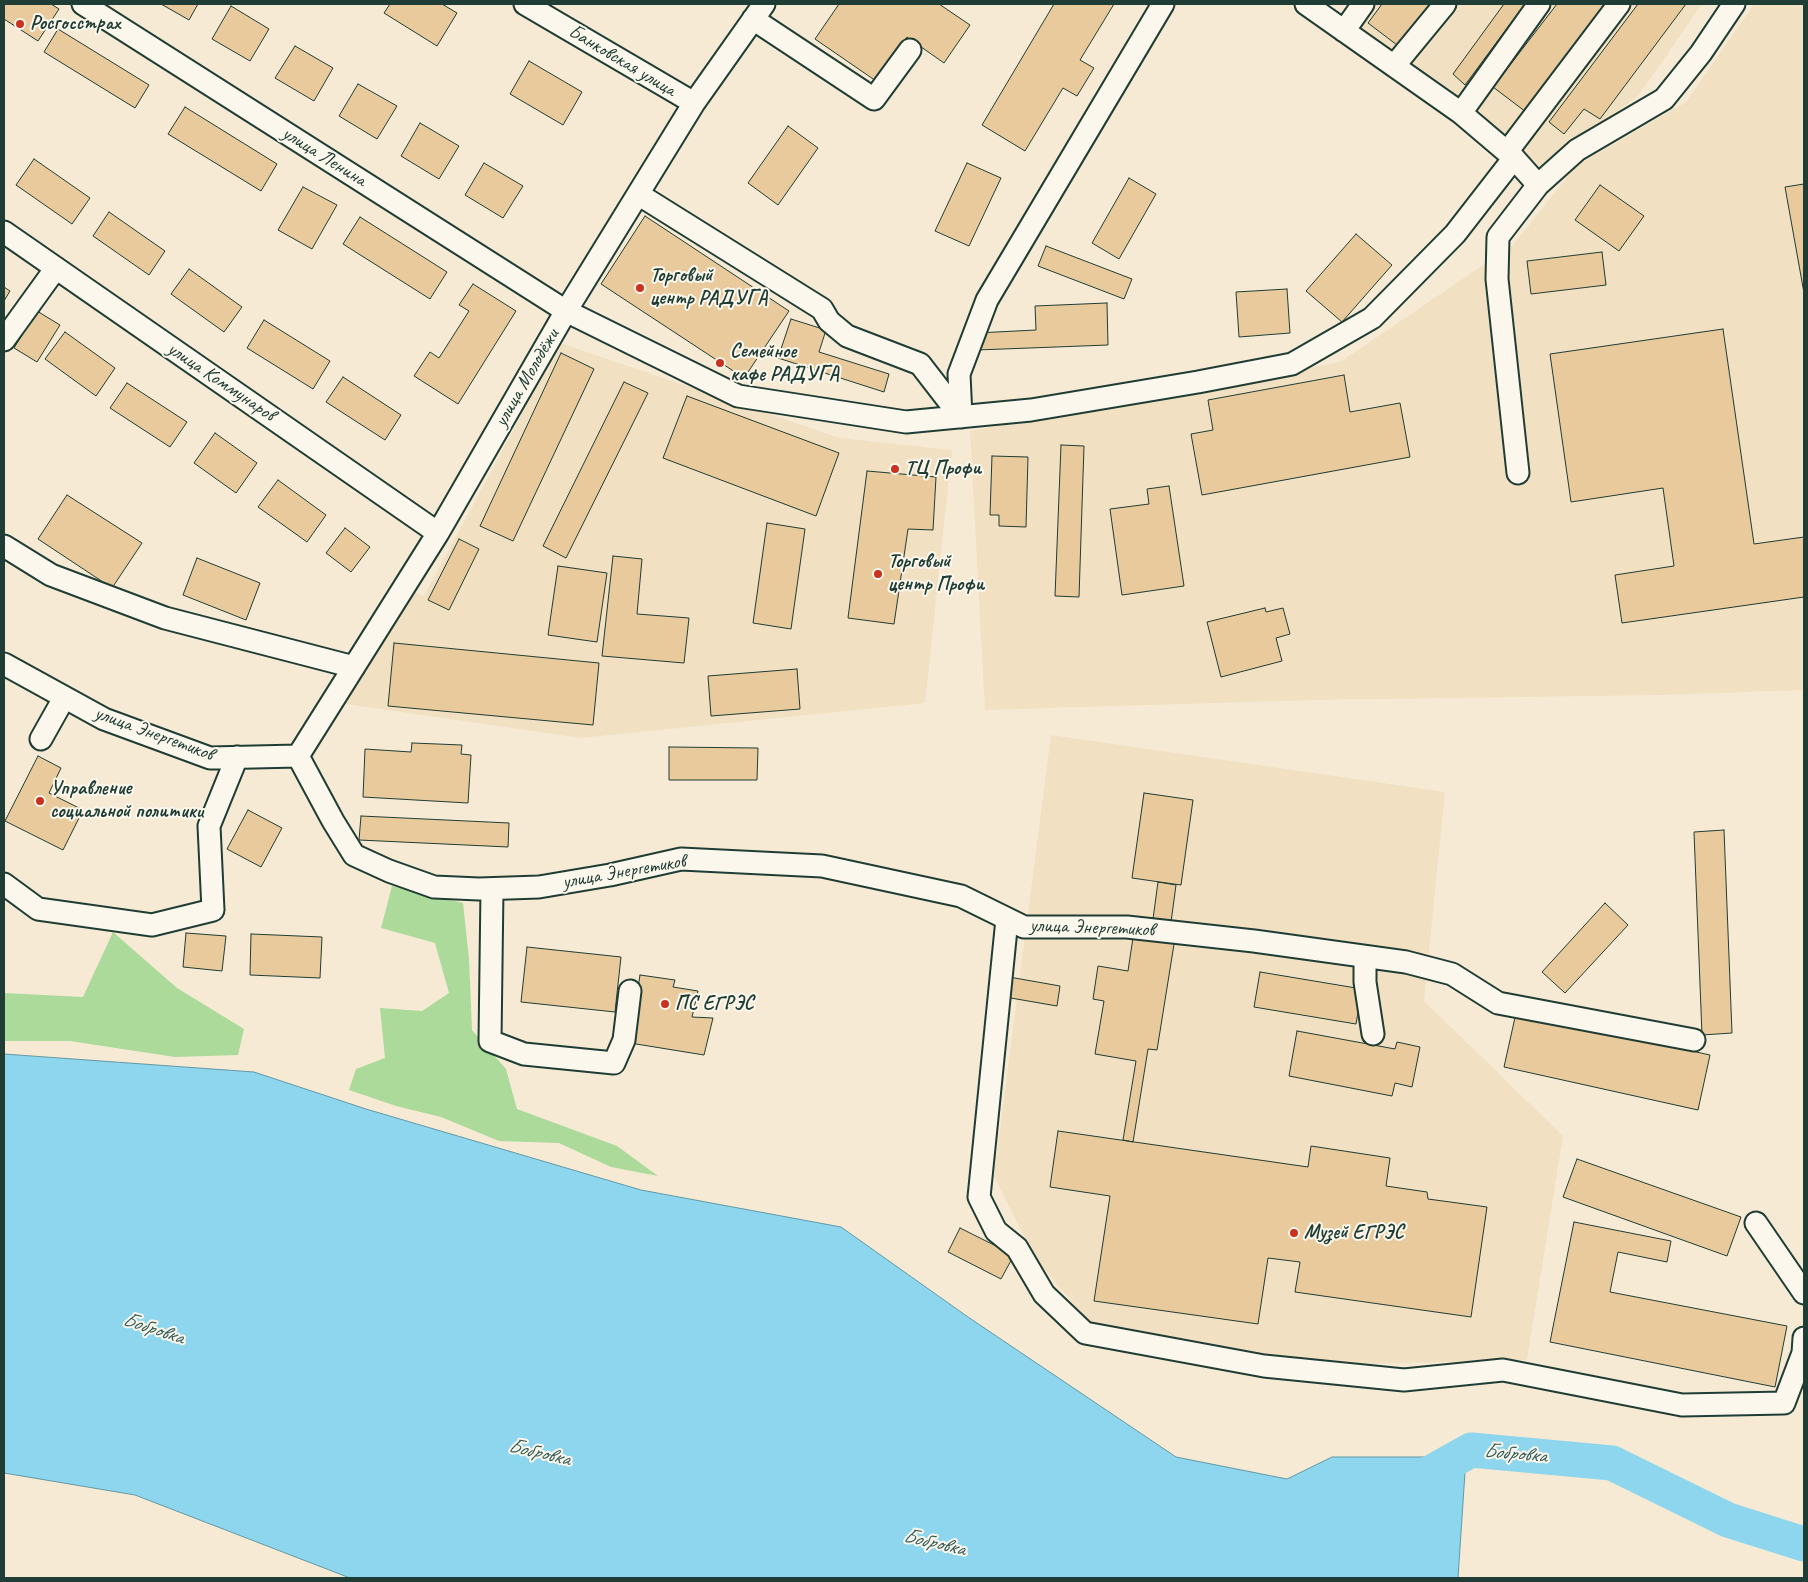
<!DOCTYPE html>
<html>
<head>
<meta charset="utf-8">
<style>
  body { margin:0 }
  #map { position:relative; width:1808px; height:1582px; overflow:hidden; background:#f6ead4; font-family:Caveat,sans-serif }
  canvas { display:block }
  .frame { position:absolute; inset:0; border:5px solid #1f3d34; pointer-events:none }
</style>
</head>
<body>
<div id="map">
<canvas width="1808" height="1582"></canvas>
<div class="frame"></div>
</div>
<script>
const g = document.querySelector('canvas').getContext('2d');
g.lineJoin = 'round';
function fillPath(path, color) { g.fillStyle = color; g.fill(path, 'evenodd'); }
const toPath = rows => new Path2D(rows.map(r => 'M' + r).join(''));
function trace(path, color, width, dash) { g.strokeStyle = color; g.lineWidth = width; g.lineCap = dash ? 'butt' : 'round'; g.setLineDash(dash || []); g.stroke(path); }
function label(font, color, halo, rows, align = 'center') {
  g.font = font + ' Caveat,sans-serif'; g.lineWidth = 4; g.setLineDash([]); g.textBaseline = 'middle'; g.strokeStyle = halo; g.fillStyle = color; for (const [text, x, y, turn = 0] of rows) {
    g.save(); g.translate(x, y); g.rotate((+turn || 0) * Math.PI / 180); g.textAlign = isNaN(turn) ? turn : align; if (halo) g.strokeText(text, 0, 0); g.fillText(text, 0, 0); g.restore();
  }
}
const built = toPath([
  [1373,4,1702,4,1639,95,1541,167,1449,88,1356,27],
  [1754,4,1804,4,1804,690,1661,695,1314,700,985,710,970,431,1340,362,1513,245,1576,166,1686,102],
  [560,343,840,438,952,450,925,703,581,738,346,704,411,591,424,596],
  [1051,735,1445,792,1424,1001,1563,1136,1527,1360,1318,1365,1089,1322,1034,1257,994,1176]
]);
const green = toPath([
  [392,886,463,903,469,959,472,1030,506,1069,517,1109,617,1146,658,1176,611,1167,559,1143,499,1141,441,1117,396,1106,349,1090,356,1069,385,1058,380,1008,422,1011,449,993,435,943,381,928],
  [113,932,177,988,244,1029,238,1055,175,1057,70,1041,4,1041,4,993,83,997]
]);
const water = toPath([
  [4,1054,254,1072,366,1109,641,1190,841,1227,968,1317,1176,1457,1287,1479,1332,1457,1466,1457,1458,1578,350,1578,135,1495,4,1473,4,1054]
]);
const river = toPath([
  [1416,1481,1471,1450,1612,1463,1728,1520,1804,1544]
]);
const building = toPath([
  [4,4,51,4,59,9,38,41,4,19,4,4],
  [161,4,198,4,189,20,161,4],
  [390,4,442,4,457,13,437,46,384,13,390,4],
  [839,4,939,4,970,25,944,63,907,37,876,81,815,39,839,4],
  [1054,4,1114,4,1080,60,1094,68,1077,96,1063,88,1025,151,982,125,1054,4],
  [1382,4,1430,4,1397,45,1368,23,1382,4],
  [1504,4,1525,4,1465,85,1453,74,1504,4],
  [1557,4,1607,4,1526,112,1493,87,1557,4],
  [1638,4,1686,4,1600,119,1584,109,1564,134,1549,122,1638,4],
  [231,6,269,29,250,61,212,39,231,6],
  [58,29,149,85,135,108,44,52,58,29],
  [295,46,333,68,314,101,275,78,295,46],
  [529,61,582,92,563,125,510,94,529,61],
  [358,84,397,106,377,139,339,116,358,84],
  [185,107,277,164,261,191,168,134,185,107],
  [420,123,459,146,439,179,401,156,420,123],
  [788,126,818,148,778,205,748,183,788,126],
  [34,159,90,198,72,224,16,185,34,159],
  [484,163,523,186,503,218,465,195,484,163],
  [967,163,1001,178,969,246,935,231,967,163],
  [1129,178,1156,194,1119,259,1092,243,1129,178],
  [1804,184,1804,293,1785,187,1804,184],
  [1600,185,1644,216,1619,251,1575,220,1600,185],
  [303,187,337,205,312,249,278,230,303,187],
  [109,212,165,251,149,275,93,236,109,212],
  [645,216,789,311,744,378,601,284,645,216],
  [360,217,447,272,430,299,343,244,360,217],
  [1356,234,1392,265,1342,322,1306,291,1356,234],
  [1046,246,1132,279,1124,299,1038,266,1046,246],
  [1602,252,1606,285,1531,294,1527,261,1602,252],
  [189,269,242,307,224,332,171,294,189,269],
  [473,284,516,311,458,404,414,376,430,352,439,358,469,311,459,305,473,284],
  [4,287,10,291,4,301,4,287],
  [1287,289,1290,333,1239,337,1236,292,1287,289],
  [1107,303,1108,345,977,350,976,333,1036,330,1035,306,1107,303],
  [37,311,60,325,37,362,14,348,37,311],
  [791,319,826,330,819,352,889,374,884,392,778,358,791,319],
  [264,320,330,361,313,389,247,348,264,320],
  [1723,329,1754,544,1804,537,1804,597,1622,623,1615,575,1674,566,1663,488,1571,502,1550,354,1723,329],
  [65,332,115,368,96,396,45,359,65,332],
  [561,353,594,369,513,541,480,526,561,353],
  [1344,375,1350,412,1400,403,1410,457,1202,495,1191,434,1213,430,1208,400,1344,375],
  [343,377,401,415,385,440,326,402,343,377],
  [624,382,648,393,566,558,543,546,624,382],
  [127,383,187,422,170,447,110,408,127,383],
  [687,396,839,453,816,516,663,458,687,396],
  [215,433,257,463,236,493,194,463,215,433],
  [1061,445,1084,446,1079,597,1055,596,1061,445],
  [992,456,1028,457,1026,527,999,526,999,515,990,515,992,456],
  [867,471,936,477,933,530,908,529,894,624,848,618,867,471],
  [278,480,326,515,307,542,258,507,278,480],
  [1169,486,1184,586,1122,595,1110,509,1149,504,1147,489,1169,486],
  [67,495,142,543,112,588,38,539,67,495],
  [767,523,805,529,791,629,753,623,767,523],
  [345,528,370,547,351,572,326,553,345,528],
  [459,539,479,549,449,610,428,600,459,539],
  [613,556,642,559,637,614,689,618,684,663,602,656,613,556],
  [197,558,260,583,246,620,183,595,197,558],
  [558,566,607,573,597,642,548,635,558,566],
  [1265,608,1266,612,1283,608,1290,634,1276,638,1282,661,1221,677,1207,622,1265,608],
  [394,643,599,663,593,725,388,706,394,643],
  [797,669,800,709,711,716,708,676,797,669],
  [412,743,462,745,461,754,471,755,468,803,363,797,365,749,411,752,412,743],
  [669,747,758,748,757,780,669,780,669,747],
  [38,756,61,768,49,793,83,810,63,850,5,821,38,756],
  [1144,793,1193,800,1181,885,1132,878,1144,793],
  [248,810,282,828,261,867,227,849,248,810],
  [361,816,509,823,508,847,359,840,361,816],
  [1724,830,1732,1033,1702,1035,1694,832,1724,830],
  [1158,882,1176,885,1169,937,1151,934,1158,882],
  [1605,903,1628,925,1565,993,1542,972,1605,903],
  [1134,931,1175,938,1157,1050,1148,1049,1133,1142,1123,1140,1136,1061,1095,1054,1104,1001,1093,999,1098,966,1128,971,1134,931],
  [186,933,226,936,222,971,183,967,186,933],
  [251,934,322,937,320,978,250,975,251,934],
  [527,947,621,957,615,1012,521,1002,527,947],
  [1260,972,1362,989,1356,1024,1254,1007,1260,972],
  [640,975,675,980,673,987,698,991,692,1017,713,1018,704,1055,630,1043,640,975],
  [1009,977,1060,986,1057,1006,1005,997,1009,977],
  [1516,1013,1710,1055,1698,1110,1504,1067,1516,1013],
  [1297,1031,1395,1049,1397,1042,1420,1047,1412,1087,1395,1083,1392,1096,1289,1076,1297,1031],
  [1058,1131,1308,1167,1311,1146,1390,1158,1386,1186,1427,1192,1428,1199,1487,1207,1471,1317,1295,1292,1300,1262,1268,1258,1258,1324,1094,1301,1110,1196,1050,1187,1058,1131],
  [1577,1159,1741,1217,1727,1256,1563,1197,1577,1159],
  [1574,1222,1671,1241,1667,1262,1618,1252,1610,1292,1787,1326,1775,1387,1550,1342,1574,1222],
  [960,1228,1014,1255,1001,1279,948,1252,960,1228]
]);
const minor = toPath([
  [83,4,566,311,738,396,906,422,1031,410,1198,382,1292,364,1372,318,1455,234,1514,158],
  [525,4,694,103],
  [1306,4,1461,113,1514,158,1538,185],
  [753,19,874,99,910,50],
  [1344,31,1363,4],
  [1394,66,1445,4],
  [1461,113,1539,4],
  [1507,152,1619,4],
  [638,194,822,309,829,321,847,336,920,364,961,417],
  [4,232,438,533],
  [4,340,56,268],
  [961,417,959,374,987,300,1163,4],
  [1518,473,1497,279,1498,237,1538,185,1577,150,1664,99,1701,53,1734,4],
  [4,546,51,575,165,618,354,667],
  [4,664,104,719,210,758,298,756],
  [41,739,64,698],
  [298,756,333,821,354,855,389,871,434,887,479,889,539,887,610,875,681,859,822,866,961,896,1024,927,1127,927,1254,941,1406,962,1452,974,1498,1003,1694,1040],
  [298,756,438,533,566,311,694,103,764,4],
  [4,884,38,909,152,925,213,910,209,826,237,757],
  [492,889,490,1041,524,1054,614,1063,624,1040,630,991],
  [1007,919,979,1197,996,1231,1017,1248,1044,1294,1085,1333,1264,1366,1404,1380,1503,1370,1682,1405,1784,1403,1803,1353,1804,1338],
  [1365,957,1365,982,1373,1034],
  [1756,1223,1804,1293]
]);
const markers = [
  [20,24,5,"#c8321e"],
  [640,288,5,"#c8321e"],
  [720,363,5,"#c8321e"],
  [895,469,5,"#c8321e"],
  [878,574,5,"#c8321e"],
  [40,801,5,"#c8321e"],
  [665,1004,5,"#c8321e"],
  [1294,1233,5,"#c8321e"]
];
const poiNames = [
  ["Росгосстрах",30,24],
  ["Торговый",650,276],
  ["центр РАДУГА",650,299],
  ["Семейное",730,352],
  ["кафе РАДУГА",730,375],
  ["ТЦ Профи",905,469],
  ["Торговый",888,562],
  ["центр Профи",888,585],
  ["Управление",50,789],
  ["социальной политики",50,812],
  ["ПС ЕГРЭС",675,1004],
  ["Музей ЕГРЭС",1304,1233]
];
const streetNames = [
  ["Банковская улица",622,61,31],
  ["улица Ленина",324,157,32],
  ["улица Молодёжи",527,378,-60],
  ["улица Коммунаров",221,382,34],
  ["улица Энергетиков",154,734,20],
  ["улица Энергетиков",624,872,-10],
  ["улица Энергетиков",1092,928,2]
];
const waterNames = [
  ["Бобровка",153,1329,18],
  ["Бобровка",539,1453,13],
  ["Бобровка",1515,1454,5],
  ["Бобровка",934,1543,13]
];
fillPath(built, '#f2e0c3');
fillPath(green, '#abda9a');
fillPath(water, '#8dd6ee');
trace(water, '#6199a4', 1);
trace(river, '#8dd6ee', 35);
fillPath(building, '#e9ca9c');
trace(building, '#1f3d34', 1);
trace(minor, '#1f3d34', 25);
trace(minor, '#fbf7ec', 21);
for (const [x, y, r, color] of markers) { const dot = new Path2D(); dot.arc(x, y, r, 0, 2 * Math.PI); g.fillStyle = color; g.fill(dot); trace(dot, '#fbf7ec', 2); }
label('bold 20px', '#1f3d34', '#fbf7ec', poiNames, 'left');
label('20px', '#1f3d34', '#fbf7ec', streetNames);
label('italic 21px', '#355c59', '#fbf7ec', waterNames);
</script>
</body>
</html>
